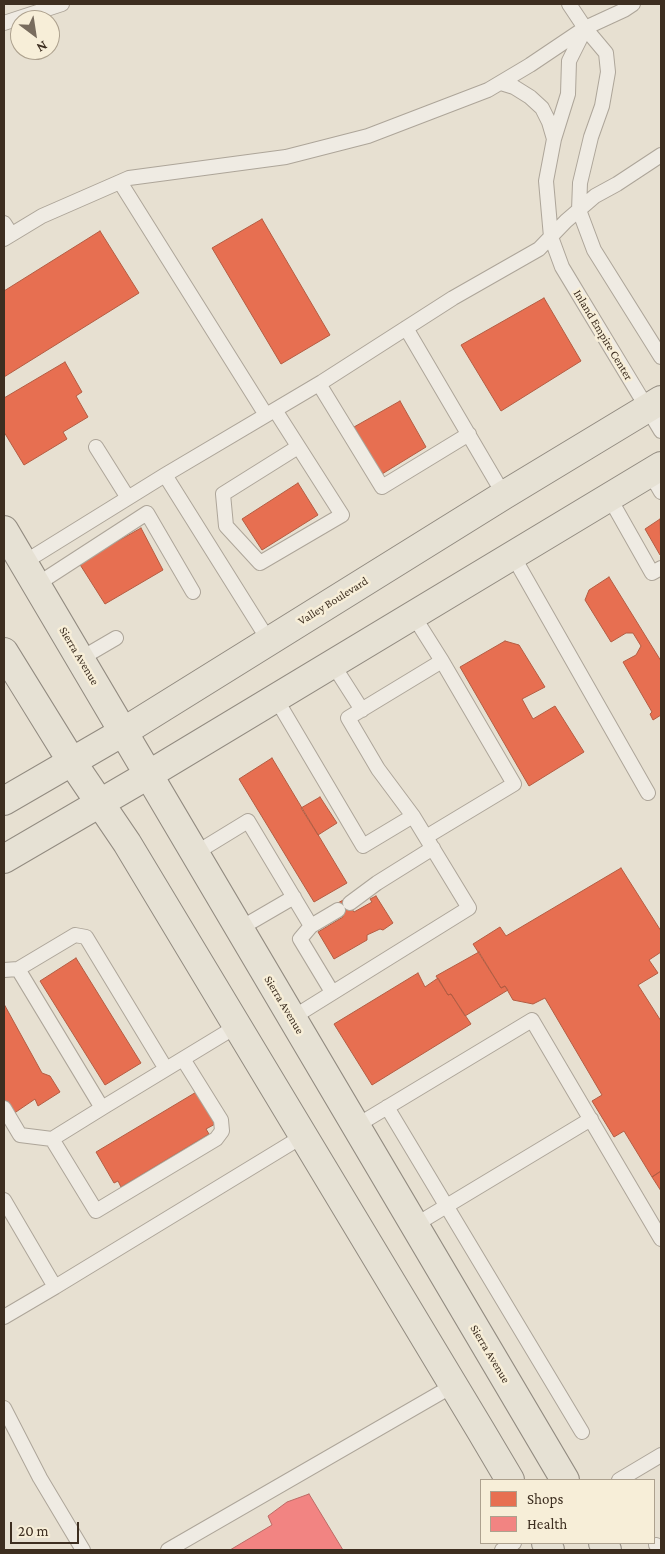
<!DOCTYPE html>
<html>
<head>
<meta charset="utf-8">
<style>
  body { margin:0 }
  #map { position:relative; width:665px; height:1554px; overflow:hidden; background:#e7e0d1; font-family:"Crimson Pro",serif }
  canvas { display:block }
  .frame { position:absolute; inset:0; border:5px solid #3d2e20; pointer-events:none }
  .legend { position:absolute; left:480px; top:1479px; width:175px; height:65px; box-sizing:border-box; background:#f7eed8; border:1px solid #ada18e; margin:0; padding:6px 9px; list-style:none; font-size:15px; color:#3d2e20 }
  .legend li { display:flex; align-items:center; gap:10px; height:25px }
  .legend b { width:25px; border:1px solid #ada18e }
  .north { position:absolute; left:10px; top:10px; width:50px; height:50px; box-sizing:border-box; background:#f7eed8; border:1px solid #ada18e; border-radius:50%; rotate:149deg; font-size:14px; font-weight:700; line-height:20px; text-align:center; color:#3d2e20 }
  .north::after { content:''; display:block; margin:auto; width:18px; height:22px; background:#786c5e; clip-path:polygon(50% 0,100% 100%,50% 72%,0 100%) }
  .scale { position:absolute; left:10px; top:1522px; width:69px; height:22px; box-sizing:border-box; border:2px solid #3d2e20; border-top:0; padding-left:6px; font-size:15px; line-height:18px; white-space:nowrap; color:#3d2e20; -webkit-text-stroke:4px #f7eed8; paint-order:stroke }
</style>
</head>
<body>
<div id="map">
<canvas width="665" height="1554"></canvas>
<div class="frame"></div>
<ul class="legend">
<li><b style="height:14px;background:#e76f51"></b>Shops</li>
<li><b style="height:14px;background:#f28482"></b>Health</li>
</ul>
<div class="north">N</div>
<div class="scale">20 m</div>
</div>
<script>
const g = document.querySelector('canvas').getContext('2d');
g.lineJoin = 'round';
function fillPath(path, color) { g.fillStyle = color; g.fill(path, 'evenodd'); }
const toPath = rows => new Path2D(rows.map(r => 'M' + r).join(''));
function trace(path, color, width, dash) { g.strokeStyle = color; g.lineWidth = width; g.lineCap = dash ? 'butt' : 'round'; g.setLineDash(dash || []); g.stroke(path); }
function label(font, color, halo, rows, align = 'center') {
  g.font = font + ' "Crimson Pro",serif'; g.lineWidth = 5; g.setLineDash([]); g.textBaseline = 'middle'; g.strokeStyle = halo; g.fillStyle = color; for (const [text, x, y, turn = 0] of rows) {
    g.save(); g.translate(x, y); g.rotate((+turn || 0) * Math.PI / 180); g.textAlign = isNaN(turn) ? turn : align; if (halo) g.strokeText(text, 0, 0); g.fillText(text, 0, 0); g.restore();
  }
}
const shops = toPath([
  [262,219,330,335,281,364,212,248,262,219],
  [100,231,139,293,4,377,4,291,100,231],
  [544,298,581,361,501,411,461,345,544,298],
  [65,362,82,392,76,396,88,417,63,432,67,439,24,465,4,432,4,398,65,362],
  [400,401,426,447,382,474,354,427,400,401],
  [298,483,318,515,262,550,242,519,298,483],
  [660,519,661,554,660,555,645,529,660,519],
  [141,528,163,570,105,604,79,563,141,528],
  [609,577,661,661,661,715,653,720,650,714,652,712,623,662,636,655,641,646,633,633,626,633,611,642,585,600,589,590,609,577],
  [505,641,519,645,545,687,522,699,533,719,555,706,584,752,529,786,460,667,505,641],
  [272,758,347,883,314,902,239,779,272,758],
  [320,797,337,823,318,835,301,808,320,797],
  [621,868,661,931,661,952,649,960,658,973,638,985,661,1021,661,1171,652,1177,624,1131,614,1137,592,1101,602,1095,545,998,533,1004,513,1000,505,986,501,988,473,944,500,927,506,936,621,868],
  [376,896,393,923,383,930,380,929,367,935,367,940,334,959,318,932,343,917,336,904,345,899,354,912,372,902,370,899,376,896],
  [479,952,501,988,505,986,508,990,465,1016,451,994,448,995,436,976,479,952],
  [76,958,141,1063,105,1085,40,981,76,958],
  [418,973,425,987,438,978,448,995,451,994,471,1024,372,1085,334,1024,418,973],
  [4,1004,42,1073,50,1076,60,1092,38,1106,35,1099,13,1114,4,1099,4,1004],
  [198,1091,217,1123,206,1129,209,1134,121,1187,118,1181,114,1183,96,1152,198,1091],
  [661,1171,661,1191,652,1177,661,1171]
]);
const health = toPath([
  [309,1494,343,1550,230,1550,272,1525,268,1516,287,1502,309,1494]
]);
const lane = toPath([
  [569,4,585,28,606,53,608,72,602,106,591,137,580,183,579,210,594,250,661,357],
  [4,23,62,4],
  [585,29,569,61,568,94,554,139,546,181,551,237,562,267,661,431],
  [501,83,514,87,530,97,542,108,549,122,554,139],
  [120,182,266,415],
  [4,223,11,234],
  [4,239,42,216,129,178,286,157,368,136,488,90,530,65,585,28,624,10,633,4],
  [406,328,504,495],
  [319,384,382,487,469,434],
  [275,410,342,515,260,563,226,526,223,494,298,447],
  [96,447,128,498],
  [650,473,661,492],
  [165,475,269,641],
  [609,497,652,573,661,568],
  [513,556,648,793],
  [23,563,165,475,322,382,453,298,539,249,566,221,595,196,617,184,661,155],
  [36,585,147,513,193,592],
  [413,615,442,661,514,784,426,837],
  [80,659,116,638],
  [332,663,362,710],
  [275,697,363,846,413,816],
  [194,854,248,821,311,926],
  [350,903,377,883,433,848],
  [239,929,294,897],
  [18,969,75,935,86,937,166,1069],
  [4,970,18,969,102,1108,237,1026],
  [332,992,300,939,311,926,338,910],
  [292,1018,469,908,413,816,378,769,348,718,442,661],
  [387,1107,582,1432],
  [4,1108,20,1135,52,1139],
  [102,1108,52,1139,96,1211,216,1139,222,1131,221,1120,183,1059],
  [356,1126,532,1020,661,1239],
  [4,1200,55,1287,303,1136],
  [415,1225,591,1119],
  [4,1317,55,1287],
  [4,1408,40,1478,83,1550],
  [619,1480,661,1455],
  [656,1545,660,1550],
  [168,1550,454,1385],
  [502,1550,514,1543]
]);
const primary = toPath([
  [4,530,565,1480],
  [4,652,72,762,127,843,481,1431,510,1480],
  [4,801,123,732,504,495,661,400],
  [4,859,148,775,661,466],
  [546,1543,550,1550],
  [603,1543,607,1550]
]);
const streetNames = [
  ["Inland Empire Center",603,335,59],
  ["Valley Boulevard",333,601,-32],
  ["Sierra Avenue",79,656,59],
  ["Sierra Avenue",284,1005,59],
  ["Sierra Avenue",490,1354,59]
];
fillPath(shops, '#e76f51');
trace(shops, '#b45c42', 1);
fillPath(health, '#f28482');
trace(health, '#bc6a65', 1);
trace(lane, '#ada599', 16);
trace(primary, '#928b80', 30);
trace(lane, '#efebe3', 14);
trace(primary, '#e6e1d4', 28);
label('12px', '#3d2e20', '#f7eed8', streetNames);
</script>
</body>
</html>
